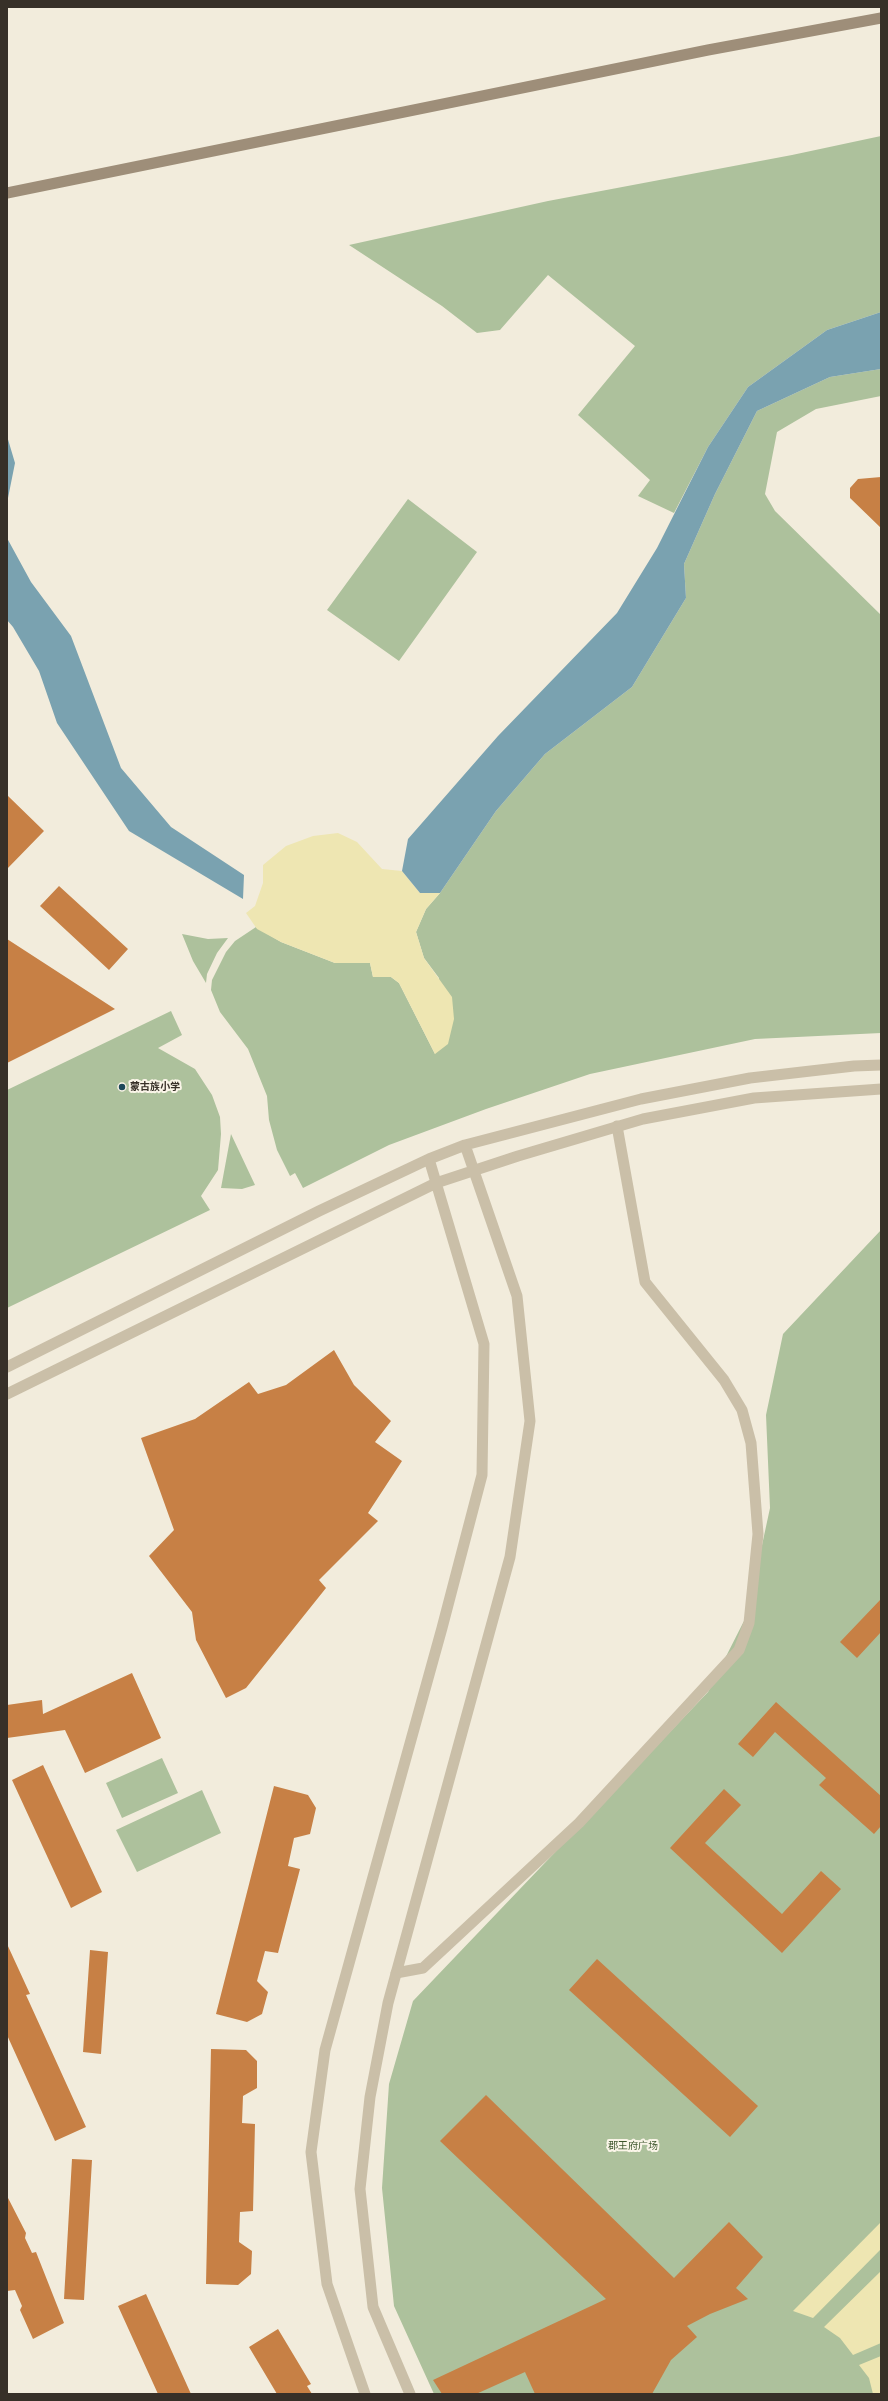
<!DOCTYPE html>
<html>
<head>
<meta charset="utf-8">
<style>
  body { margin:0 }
  #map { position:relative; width:888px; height:2401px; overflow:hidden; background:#f2ecdc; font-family:Manrope,sans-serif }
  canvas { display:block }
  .frame { position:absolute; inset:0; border:8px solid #373028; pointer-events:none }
</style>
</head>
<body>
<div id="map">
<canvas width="888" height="2401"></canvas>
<div class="frame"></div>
</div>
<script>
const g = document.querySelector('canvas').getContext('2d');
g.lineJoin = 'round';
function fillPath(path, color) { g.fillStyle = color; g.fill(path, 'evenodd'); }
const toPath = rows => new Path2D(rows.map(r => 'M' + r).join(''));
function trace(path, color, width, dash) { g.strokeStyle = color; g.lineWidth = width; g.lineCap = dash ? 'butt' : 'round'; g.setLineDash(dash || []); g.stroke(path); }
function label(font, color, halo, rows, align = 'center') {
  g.font = font + ' Manrope,"Noto Sans SC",sans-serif'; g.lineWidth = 4; g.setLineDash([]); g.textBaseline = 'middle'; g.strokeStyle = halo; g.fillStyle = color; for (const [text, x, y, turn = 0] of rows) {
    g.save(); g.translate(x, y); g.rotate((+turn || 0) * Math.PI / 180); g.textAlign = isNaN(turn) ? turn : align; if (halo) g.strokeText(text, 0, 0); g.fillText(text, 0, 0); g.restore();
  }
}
const green = toPath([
  [881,136,881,312,827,330,748,387,708,447,674,513,638,496,650,480,578,415,635,346,548,275,500,330,477,333,442,306,349,245,548,201,792,155],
  [881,369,881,396,816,409,777,432,765,494,775,511,881,615,881,1033,755,1039,590,1074,486,1109,389,1145,303,1188,295,1173,290,1176,277,1150,269,1120,267,1096,248,1049,220,1012,211,990,212,980,226,952,235,941,256,927,281,942,335,963,370,963,373,977,391,977,399,983,435,1054,439,978,424,958,416,932,426,909,440,893,496,811,545,754,632,687,686,598,684,564,715,494,757,411,830,377],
  [408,499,477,552,399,661,327,610],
  [182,934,208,939,228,938,217,953,207,974,206,983,193,961],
  [171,1011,182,1035,158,1048,195,1069,212,1095,220,1117,221,1134,218,1170,201,1196,210,1210,7,1308,7,1090],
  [231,1134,255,1185,242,1189,221,1188],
  [881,1230,881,2394,434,2394,394,2306,382,2188,389,2084,413,2001,708,1692,747,1615,770,1508,766,1415,783,1334],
  [162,1758,178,1793,122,1818,106,1783],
  [202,1790,221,1833,137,1872,116,1830]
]);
const sand = toPath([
  [338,833,357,842,382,869,402,871,420,893,440,893,426,909,416,932,424,958,452,997,454,1019,448,1044,435,1054,399,983,391,977,373,977,370,963,335,963,281,942,257,929,246,913,255,906,263,883,263,865,286,846,313,836],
  [881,2222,881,2249,813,2318,793,2311],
  [881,2271,881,2343,853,2355,840,2338,824,2327],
  [881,2356,881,2394,873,2394,869,2378,859,2365]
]);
const water = toPath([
  [881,312,881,369,830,377,757,411,715,494,684,564,686,598,632,687,545,754,496,811,440,893,420,893,402,871,408,839,498,736,617,613,657,548,708,447,748,387,827,330],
  [7,436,15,463,7,503],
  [7,538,31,582,71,636,121,768,171,827,244,875,243,899,129,831,57,723,39,671,13,627,7,620]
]);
const building = toPath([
  [881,477,881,528,850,498,850,488,858,479],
  [7,795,44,831,7,869],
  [59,886,128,949,109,970,40,906],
  [7,939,115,1009,7,1063],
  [334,1350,354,1385,391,1421,375,1442,402,1461,368,1513,378,1521,319,1580,326,1588,246,1688,226,1698,196,1640,192,1612,149,1556,174,1530,141,1438,195,1419,249,1382,258,1394,286,1385],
  [881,1599,881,1632,857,1658,840,1642],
  [132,1673,161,1738,85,1773,65,1730,7,1738,7,1705,42,1700,43,1714],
  [776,1702,881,1796,881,1826,874,1834,819,1785,826,1778,775,1732,753,1757,738,1744],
  [43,1765,102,1892,71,1908,12,1780],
  [274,1786,308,1795,316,1808,310,1834,294,1838,288,1866,300,1869,278,1953,265,1951,257,1981,268,1992,262,2014,247,2022,216,2014],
  [724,1789,741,1805,705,1843,782,1914,821,1871,841,1889,782,1953,670,1848],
  [7,1944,30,1994,26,1995,86,2127,55,2141,7,2035],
  [90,1950,108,1952,101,2054,83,2052],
  [597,1959,758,2106,730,2137,569,1990],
  [211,2049,246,2050,257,2061,257,2088,243,2096,242,2123,255,2124,253,2211,240,2212,239,2242,252,2251,251,2274,238,2285,206,2284],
  [486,2095,674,2278,729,2222,763,2257,736,2288,748,2299,710,2314,687,2326,697,2337,671,2360,652,2394,535,2394,525,2372,476,2394,442,2394,433,2380,606,2299,440,2141],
  [72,2159,92,2160,84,2300,64,2299],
  [7,2196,26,2233,25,2238,32,2253,36,2252,64,2323,33,2339,20,2310,22,2306,15,2290,7,2291],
  [146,2294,191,2394,158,2394,118,2306],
  [278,2329,311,2384,307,2386,312,2394,277,2394,249,2347]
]);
const minor = toPath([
  [396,1973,423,1968,579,1823,739,1650,749,1623,758,1534,751,1443,742,1410,724,1380,645,1282,617,1126]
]);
const tertiary = toPath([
  [7,1367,319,1211,429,1159,465,1145,641,1099,750,1078,854,1066,881,1065],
  [7,1394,436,1183,518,1156,643,1119,754,1098,881,1089],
  [365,2394,327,2284,311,2152,325,2050,442,1628,482,1475,484,1344,429,1159],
  [410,2394,373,2307,360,2189,370,2097,388,2003,510,1557,530,1421,517,1296,465,1145]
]);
const secondary = toPath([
  [7,193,708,50,881,18]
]);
const markers = [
  [122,1087,4,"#1d4859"]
];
const poiNames = [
  ["蒙古族小学",130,1087]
];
const parkNames = [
  ["郡王府广场",633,2146]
];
fillPath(green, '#adc19c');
fillPath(sand, '#eee6b2');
fillPath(water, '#7aa2b0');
fillPath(building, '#c78045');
trace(minor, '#cabfa8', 11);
trace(tertiary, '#cabfa8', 11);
trace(secondary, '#9e8e79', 11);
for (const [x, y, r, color] of markers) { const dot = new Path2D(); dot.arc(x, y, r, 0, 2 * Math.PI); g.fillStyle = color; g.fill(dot); trace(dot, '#faf5e8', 1.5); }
label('bold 10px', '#373028', '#faf5e8', poiNames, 'left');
label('10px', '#3d562c', '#faf5e8', parkNames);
</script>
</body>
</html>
